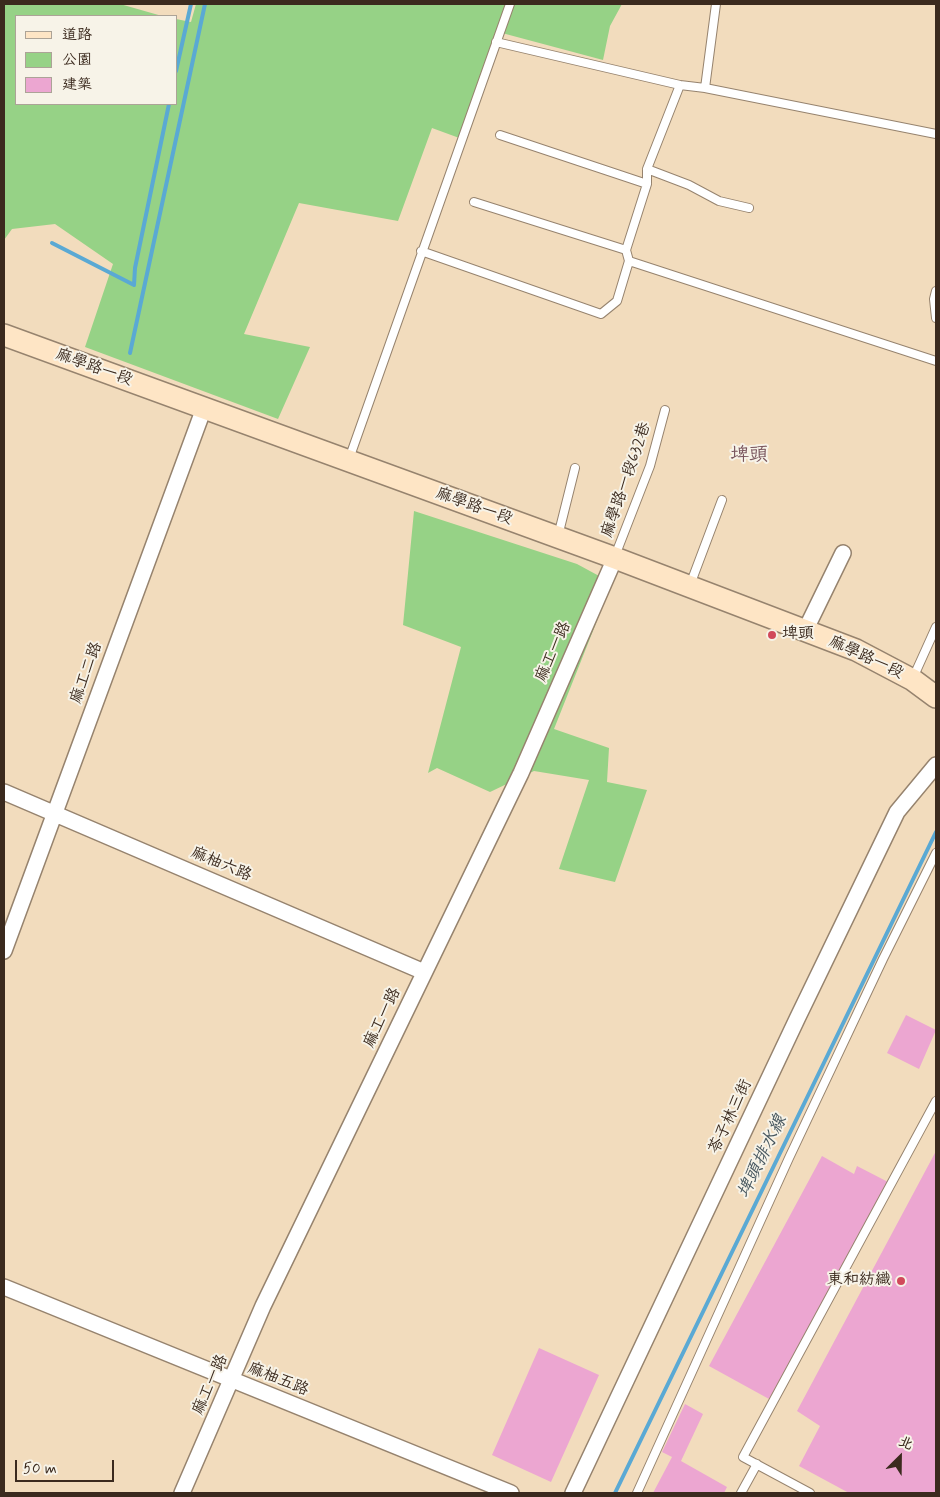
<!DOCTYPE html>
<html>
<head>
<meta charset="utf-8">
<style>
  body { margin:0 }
  #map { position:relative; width:940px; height:1497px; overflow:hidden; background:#f2dcbd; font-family:Mynerve,"LXGW WenKai TC",sans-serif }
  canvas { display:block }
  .frame { position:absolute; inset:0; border:5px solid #3b2a1e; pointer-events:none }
  .legend { position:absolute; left:15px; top:15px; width:162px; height:90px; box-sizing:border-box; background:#f7f3e8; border:1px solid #aca397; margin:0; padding:6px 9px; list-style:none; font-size:15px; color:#3b2a1e }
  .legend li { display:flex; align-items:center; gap:10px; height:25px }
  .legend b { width:25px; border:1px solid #aca397 }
  .north { position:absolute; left:875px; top:1432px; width:50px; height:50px; -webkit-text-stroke:4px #f7f3e8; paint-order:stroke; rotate:23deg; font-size:14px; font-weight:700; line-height:20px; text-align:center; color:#3b2a1e }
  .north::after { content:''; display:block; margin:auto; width:18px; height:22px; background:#3b2a1e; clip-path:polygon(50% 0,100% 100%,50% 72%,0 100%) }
  .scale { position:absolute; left:15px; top:1460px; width:99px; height:22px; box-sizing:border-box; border:2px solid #3b2a1e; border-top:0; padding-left:6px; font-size:15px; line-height:18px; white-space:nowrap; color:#3b2a1e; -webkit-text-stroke:4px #f7f3e8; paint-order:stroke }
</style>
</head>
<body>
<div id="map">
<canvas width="940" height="1497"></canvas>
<div class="frame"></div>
<ul class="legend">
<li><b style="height:6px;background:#fee5c5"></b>道路</li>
<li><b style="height:14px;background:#96d286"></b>公園</li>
<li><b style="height:14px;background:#eca6d1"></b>建築</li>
</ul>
<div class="north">北</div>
<div class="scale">50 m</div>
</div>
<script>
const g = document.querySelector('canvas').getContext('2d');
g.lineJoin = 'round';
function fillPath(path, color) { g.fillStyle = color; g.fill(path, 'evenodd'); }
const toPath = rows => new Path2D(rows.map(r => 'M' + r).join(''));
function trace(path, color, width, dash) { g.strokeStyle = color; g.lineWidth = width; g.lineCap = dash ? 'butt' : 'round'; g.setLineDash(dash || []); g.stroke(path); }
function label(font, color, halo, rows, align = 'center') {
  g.font = font + ' Mynerve,"LXGW WenKai TC",sans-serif'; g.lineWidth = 4; g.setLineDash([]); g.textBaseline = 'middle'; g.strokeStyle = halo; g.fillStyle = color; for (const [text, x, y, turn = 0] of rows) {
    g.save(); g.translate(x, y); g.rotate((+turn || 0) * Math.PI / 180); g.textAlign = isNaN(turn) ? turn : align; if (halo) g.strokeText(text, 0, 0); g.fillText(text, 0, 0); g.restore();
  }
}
const green = toPath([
  [4,4,120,4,162,16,16,16,16,104,176,104,176,19,191,22,196,4,622,4,610,26,603,60,502,33,462,139,432,128,398,221,299,203,244,334,310,347,278,419,85,347,113,264,55,224,12,229,4,240],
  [414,511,577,564,612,583,554,729,609,748,607,782,647,790,615,882,559,869,589,780,534,771,490,792,437,768,428,773,461,647,403,625]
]);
const stream = toPath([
  [176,71,191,4],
  [52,243,134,285,135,268,169,104],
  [130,353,205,4],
  [615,1493,936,832]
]);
const building = toPath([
  [906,1015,936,1030,919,1069,887,1053],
  [936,1151,936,1493,849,1493,799,1466,820,1426,797,1411],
  [822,1156,854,1174,857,1166,890,1183,769,1399,709,1366],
  [539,1348,599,1375,551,1482,492,1455],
  [685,1404,703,1414,681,1461,727,1487,724,1493,653,1493,672,1457,662,1452]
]);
const service = toPath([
  [496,42,680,85,705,88,936,134],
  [680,85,647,169,647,184,626,250,629,261,936,361],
  [705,88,716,4],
  [500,135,647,184],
  [647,169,689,185,719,201,749,208],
  [474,202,626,250],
  [421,251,601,314,617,301,629,261],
  [936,291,934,299,936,318],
  [349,459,510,4],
  [558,536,575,468],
  [615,556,650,466,665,410],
  [690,585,722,500],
  [913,678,936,627],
  [637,1493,789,1158,883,959,936,853],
  [741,1493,757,1464],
  [810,1493,743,1457,936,1101]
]);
const minor = toPath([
  [805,631,843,553],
  [4,792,424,972],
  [4,951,204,408],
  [4,1287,511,1493],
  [182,1493,263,1306,521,773,615,558],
  [573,1493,797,1019,897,812,936,765]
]);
const secondary = toPath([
  [4,335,615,558,856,650,913,680,936,697]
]);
const markers = [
  [772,635,5,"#d1495b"],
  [901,1281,5,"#d1495b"]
];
const streetNames = [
  ["麻學路一段",94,368,20],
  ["麻學路一段632巷",627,480,-71],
  ["麻學路一段",474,507,20],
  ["麻工一路",554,652,-66],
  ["麻學路一段",866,658,25],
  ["麻工二路",87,673,-70],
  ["麻柚六路",221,865,23],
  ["麻工一路",383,1018,-64],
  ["苓子林三街",731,1117,-65],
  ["麻柚五路",278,1380,22],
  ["麻工一路",211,1385,-66]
];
const poiNames = [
  ["埤頭",782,635],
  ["東和紡織",891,1281,"right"]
];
const waterNames = [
  ["埤頭排水線",763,1157,-64]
];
const quarterNames = [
  ["埤頭",749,456]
];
fillPath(green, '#96d286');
trace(stream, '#5aa9d4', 4);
fillPath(building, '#eca6d1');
trace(service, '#96836e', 10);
trace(minor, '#96836e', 18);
trace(secondary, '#96836e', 24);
trace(service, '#fff', 8);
trace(minor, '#fff', 15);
trace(secondary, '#fee5c5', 21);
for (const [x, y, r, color] of markers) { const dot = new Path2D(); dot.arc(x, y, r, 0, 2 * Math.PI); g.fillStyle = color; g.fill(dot); trace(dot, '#f7f3e8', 2); }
label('16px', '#3b2a1e', '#f7f3e8', streetNames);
label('16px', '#3b2a1e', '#f7f3e8', poiNames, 'left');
label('italic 18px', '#46565e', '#f7f3e8', waterNames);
label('19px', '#79555d', '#f7f3e8', quarterNames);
</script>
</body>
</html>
